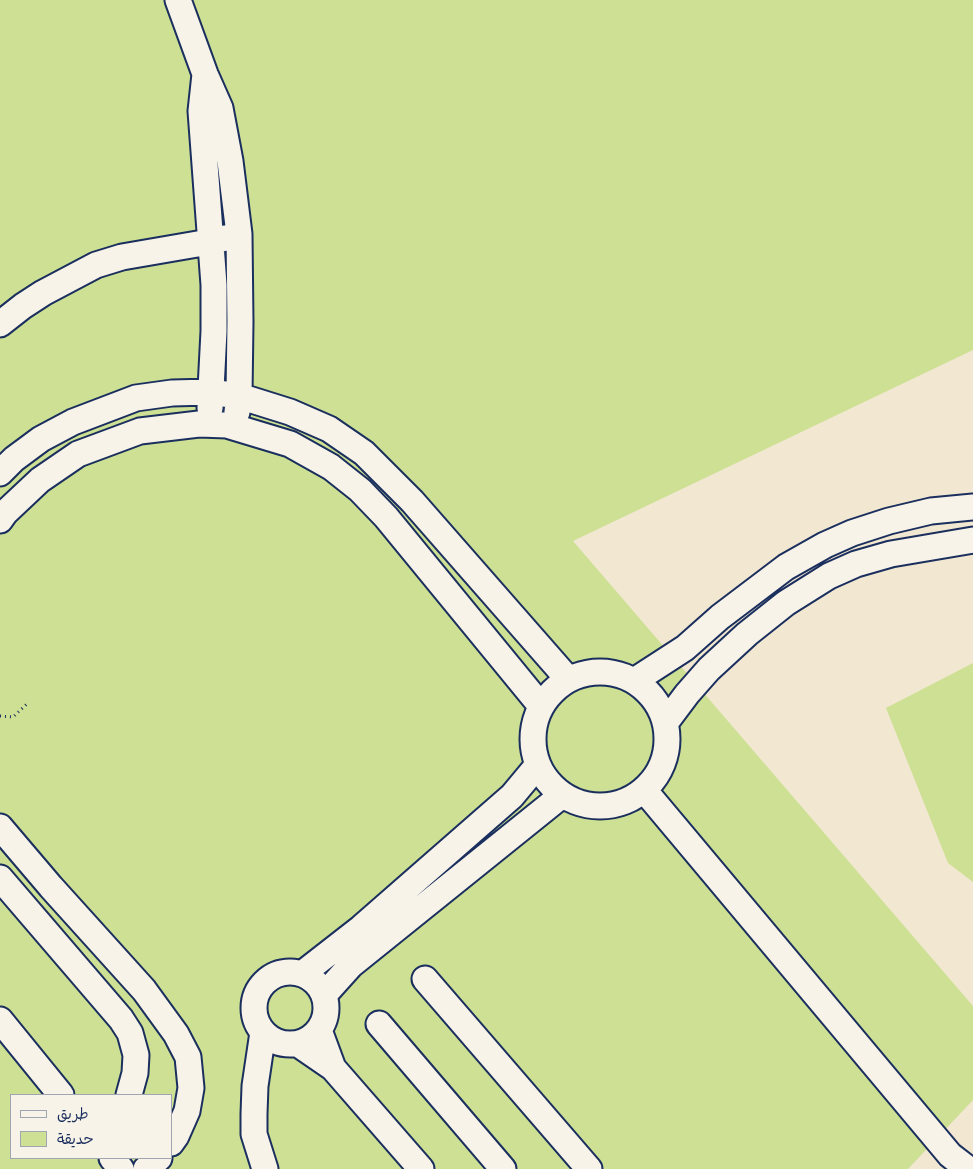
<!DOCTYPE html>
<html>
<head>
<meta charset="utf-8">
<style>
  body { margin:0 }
  #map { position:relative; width:973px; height:1169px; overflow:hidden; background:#f2e7d1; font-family:"Playpen Sans","Playpen Sans Arabic",sans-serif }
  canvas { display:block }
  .legend { position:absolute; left:10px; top:1094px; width:162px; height:65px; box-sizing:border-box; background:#f7f3e8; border:1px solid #9fa5b1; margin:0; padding:6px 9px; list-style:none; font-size:15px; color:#1b2f5e }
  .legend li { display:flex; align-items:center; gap:10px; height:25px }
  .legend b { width:25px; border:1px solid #9fa5b1 }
</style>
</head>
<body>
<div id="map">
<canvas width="973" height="1169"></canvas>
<ul class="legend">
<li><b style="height:6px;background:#f7f3e8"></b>طريق</li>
<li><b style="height:14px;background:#cde094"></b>حديقة</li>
</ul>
</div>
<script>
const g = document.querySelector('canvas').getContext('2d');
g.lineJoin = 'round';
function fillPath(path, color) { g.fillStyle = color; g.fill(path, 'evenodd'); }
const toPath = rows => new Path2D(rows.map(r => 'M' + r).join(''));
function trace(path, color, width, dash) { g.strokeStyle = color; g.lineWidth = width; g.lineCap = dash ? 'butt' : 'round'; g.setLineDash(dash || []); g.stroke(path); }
const green = toPath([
  [0,0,973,0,973,350,573,541,973,1006,973,1100,908,1169,0,1169],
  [11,1095,171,1095,171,1158,11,1158],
  [973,663,973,882,948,863,886,708]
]);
const path = toPath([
  [0,716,13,717,29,702]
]);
const minor = toPath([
  [178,0,205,74,220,108,230,161,239,234,240,322,239,396,237,412],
  [205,74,201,111,214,285,214,331,210,408],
  [0,324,23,306,43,293,96,265,122,257,209,242,225,238],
  [0,473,14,459,41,439,73,422,136,398,172,393,210,392,239,396,290,412,329,429,364,453,412,501,568,679],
  [0,520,5,513,40,480,78,454,140,431,199,424,227,425,290,444,331,467,360,490,386,517,541,706],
  '533 739a67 67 0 1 1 134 0a67 67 0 1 1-134 0Z',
  [634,681,685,648,720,617,786,567,825,545,852,533,889,521,931,511,973,507],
  [666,722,687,694,709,669,747,634,786,603,829,576,856,564,891,554,973,540],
  [645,791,950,1155,968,1169],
  [0,827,51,887,144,990,176,1034,188,1057,191,1088,187,1111,176,1136,171,1143],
  [0,878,121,1019,130,1033,136,1055,135,1073,129,1095],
  '254 1008a36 36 0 1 1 72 0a36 36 0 1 1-72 0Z',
  [302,974,361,928,512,796,537,766],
  [425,979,589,1169],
  [324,995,351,965,561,796],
  [0,1020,61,1095],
  [379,1024,503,1169],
  [263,1032,255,1086,254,1114,254,1134,265,1169],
  [298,1044,333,1068,319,1030],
  [333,1068,421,1169],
  [112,1158,121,1169],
  [146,1169,159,1158]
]);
fillPath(green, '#cde094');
trace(minor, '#1b2f5e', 29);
trace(path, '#1b2f5e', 3, [1, 4]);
trace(minor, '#f7f3e8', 25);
</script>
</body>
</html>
